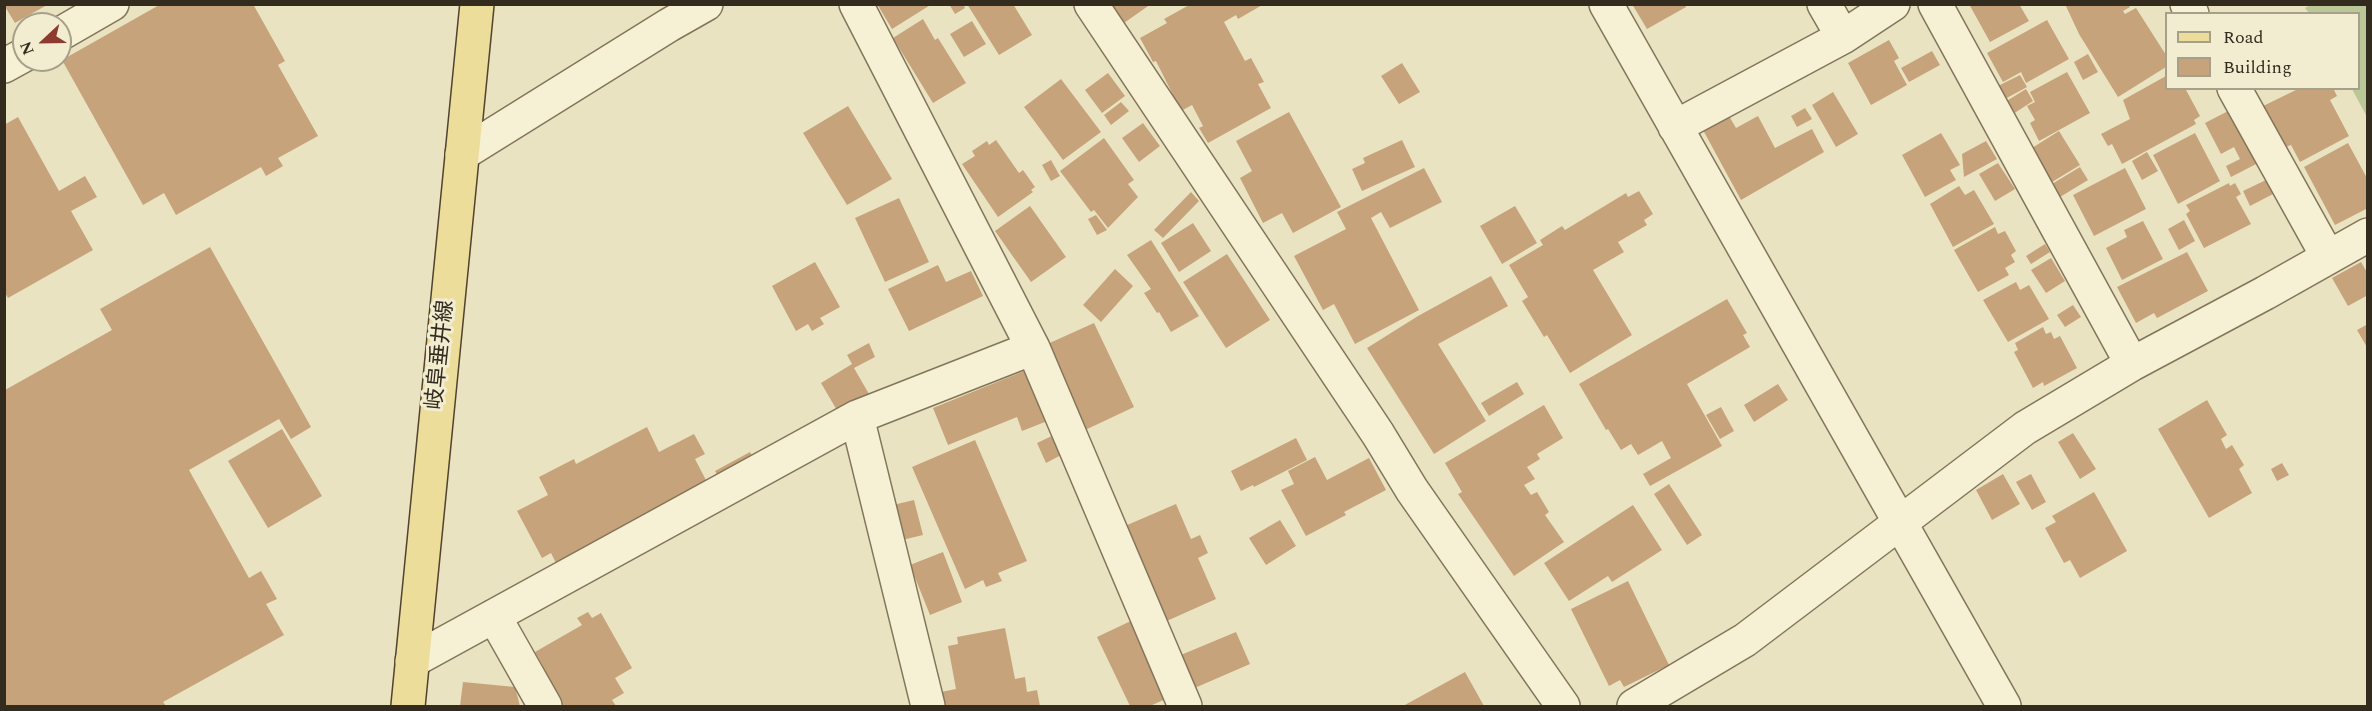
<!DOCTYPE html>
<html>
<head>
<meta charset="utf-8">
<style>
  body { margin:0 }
  #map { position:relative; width:2372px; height:711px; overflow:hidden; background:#eae3c2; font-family:Spectral,serif }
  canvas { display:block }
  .frame { position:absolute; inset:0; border:6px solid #332b1e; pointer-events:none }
  .legend { position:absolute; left:2165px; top:12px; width:195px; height:78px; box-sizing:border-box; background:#f2edd1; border:2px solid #a69f89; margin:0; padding:8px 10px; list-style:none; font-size:18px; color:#332b1e }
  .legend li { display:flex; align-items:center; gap:12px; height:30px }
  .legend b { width:30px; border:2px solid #a69f89 }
  .north { position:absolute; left:12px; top:12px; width:60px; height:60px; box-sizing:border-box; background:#f2edd1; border:2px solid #a69f89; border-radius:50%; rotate:248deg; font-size:16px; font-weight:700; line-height:24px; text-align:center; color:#332b1e }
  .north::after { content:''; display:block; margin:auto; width:21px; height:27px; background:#8d3a2f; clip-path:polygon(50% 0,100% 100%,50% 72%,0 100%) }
</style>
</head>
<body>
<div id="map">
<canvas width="2372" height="711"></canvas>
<div class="frame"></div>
<ul class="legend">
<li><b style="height:8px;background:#ecdd9b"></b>Road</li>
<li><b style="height:16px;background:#c6a37a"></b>Building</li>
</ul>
<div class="north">N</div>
</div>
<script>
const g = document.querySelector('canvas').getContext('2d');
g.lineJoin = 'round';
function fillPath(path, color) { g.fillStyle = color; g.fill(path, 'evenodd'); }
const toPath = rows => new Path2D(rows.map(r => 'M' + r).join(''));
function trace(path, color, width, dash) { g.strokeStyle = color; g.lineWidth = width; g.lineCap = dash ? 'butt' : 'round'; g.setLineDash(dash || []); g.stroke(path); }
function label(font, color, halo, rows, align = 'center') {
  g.font = font + ' Spectral,"Noto Sans JP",serif'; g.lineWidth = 6; g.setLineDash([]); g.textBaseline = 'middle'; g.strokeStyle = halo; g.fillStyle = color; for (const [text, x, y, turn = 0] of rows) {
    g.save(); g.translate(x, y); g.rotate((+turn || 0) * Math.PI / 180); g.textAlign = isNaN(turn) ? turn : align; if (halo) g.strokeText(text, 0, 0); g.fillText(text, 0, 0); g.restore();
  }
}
const green = toPath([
  [2312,4,2367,5,2367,117,2352,89,2358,88,2358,14,2309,13,2305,8]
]);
const building = toPath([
  [161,4,253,4,285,61,278,65,318,136,278,158,283,166,266,176,261,167,176,215,164,193,143,205,62,60],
  [877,4,932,4,892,29],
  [949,4,963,4,965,8,955,14],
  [967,4,1013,4,1032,35,999,55],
  [1112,4,1151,4,1124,23],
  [1191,4,1264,4,1238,19,1236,15,1224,22,1245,61,1251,58,1264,82,1258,84,1271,108,1208,143,1199,128,1203,126,1192,105,1181,111,1156,61,1153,62,1140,38,1167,23,1164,19],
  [1632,4,1685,4,1686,7,1647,29],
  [1969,4,2019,4,2029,21,1990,42],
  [2065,4,2128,4,2130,7,2123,11,2125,14,2136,8,2166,55,2166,67,2118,97,2079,34],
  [4,5,47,5,15,23],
  [923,19,935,40,938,38,966,83,933,103,893,38],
  [2047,20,2069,59,2026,83,2021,72,2003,82,1987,53],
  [972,21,986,44,964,57,950,34],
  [1889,40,1899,58,1894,61,1907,85,1871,105,1848,63],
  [1932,51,1940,65,1909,82,1901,68],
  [2088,54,2098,72,2083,80,2074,62],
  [1402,63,1420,92,1399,104,1381,76],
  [2067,72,2090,113,2039,141,2030,123,2035,120,2027,106,2035,102,2030,92],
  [1108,73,1125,96,1102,113,1085,90],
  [2020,75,2027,87,2003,100,1996,87],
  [2166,76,2166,88,2185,88,2200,116,2194,120,2196,124,2122,164,2112,144,2108,146,2101,134,2130,119,2123,100],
  [1061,79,1101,132,1063,160,1024,107],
  [2300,88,2333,88,2337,96,2330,100,2349,136,2300,162,2291,145,2286,147,2278,133,2274,135,2259,108],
  [2026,89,2033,101,2013,114,2005,102],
  [1833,92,1858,134,1836,147,1812,105],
  [1121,102,1129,111,1111,125,1104,115],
  [848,106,892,179,847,205,803,133],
  [1805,108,1812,119,1797,127,1791,116],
  [2232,109,2260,162,2231,177,2226,166,2240,159,2234,147,2221,154,2205,123],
  [1289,112,1341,207,1293,233,1282,213,1263,223,1240,178,1252,171,1236,141],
  [1729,116,1736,128,1758,116,1775,148,1812,129,1824,152,1741,200,1703,130],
  [18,117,59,191,85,176,97,197,71,211,93,250,8,298,4,291,4,125],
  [1143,123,1160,146,1139,162,1122,138],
  [2059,131,2080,165,2052,182,2032,148],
  [1941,133,1960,165,1950,170,1956,180,1925,197,1902,155],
  [2195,133,2220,181,2178,204,2153,155],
  [1104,138,1134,180,1128,184,1138,197,1108,228,1094,210,1091,212,1060,171],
  [996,140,1019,173,1023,170,1035,187,1031,190,1033,192,998,217,962,164,975,156,972,151,987,141,989,145],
  [1402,140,1415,167,1362,191,1352,169,1365,163,1363,158],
  [1986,141,1997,159,1964,177,1962,154],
  [2348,143,2368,180,2368,208,2335,225,2304,167],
  [2147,152,2158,171,2142,180,2132,161],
  [1051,160,1060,176,1051,181,1042,165],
  [1998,163,2015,189,1995,201,1979,174],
  [2080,167,2088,180,2060,197,2052,184],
  [1424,168,1442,202,1390,228,1381,212,1371,218,1419,310,1355,344,1334,304,1323,310,1294,256,1346,229,1337,212],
  [2125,168,2146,209,2094,236,2073,195],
  [2268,179,2275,193,2250,206,2243,191],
  [2229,183,2230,186,2235,183,2241,194,2236,197,2251,224,2204,248,2186,214,2190,211,2186,205],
  [1959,186,1965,195,1974,190,1994,224,1953,247,1930,204],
  [1639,191,1653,214,1644,220,1647,225,1618,242,1624,252,1593,270,1632,335,1570,373,1547,335,1544,337,1522,301,1528,297,1509,265,1543,245,1540,240,1562,226,1565,230,1626,193,1628,197],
  [1191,192,1199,201,1163,238,1154,230],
  [899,198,929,262,885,282,855,218],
  [1030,206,1066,257,1031,282,995,231],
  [1515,206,1537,243,1502,264,1480,226],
  [1096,215,1107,230,1097,235,1088,219],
  [2184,220,2195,241,2179,250,2168,229],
  [2143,221,2163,259,2122,280,2106,248,2127,237,2124,230],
  [1193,223,1211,251,1179,272,1161,243],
  [1995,227,1998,234,2005,231,2016,251,2011,255,2015,262,2005,268,2009,275,1978,292,1954,250],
  [1151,240,1199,316,1171,332,1159,312,1157,313,1144,293,1151,289,1127,255],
  [2045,244,2050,252,2031,264,2026,256],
  [210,247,311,427,291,439,279,419,189,470,249,578,261,571,277,599,266,604,284,635,163,702,166,706,5,706,5,390,112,330,100,309],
  [2187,252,2208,291,2157,318,2154,313,2136,323,2117,287],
  [1227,254,1270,320,1226,348,1183,282],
  [2051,258,2065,281,2046,293,2031,270],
  [815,262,840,307,820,318,824,324,812,331,808,324,796,331,772,286],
  [2361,262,2368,274,2368,295,2348,306,2332,278],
  [938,265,946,282,971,271,983,296,909,331,888,289],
  [1115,269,1133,286,1101,322,1083,305],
  [1491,276,1508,306,1438,344,1486,421,1434,454,1367,348,1418,316],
  [2016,282,2020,290,2029,285,2049,319,2008,342,1983,300],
  [1727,299,1747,333,1743,335,1750,347,1687,384,1722,446,1650,486,1643,474,1671,458,1662,441,1638,455,1631,444,1621,450,1608,429,1606,430,1579,384],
  [2073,305,2081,317,2065,327,2057,315],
  [1094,323,1134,407,1083,431,1043,346],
  [2368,324,2368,349,2357,330],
  [2043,327,2046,334,2051,332,2054,339,2060,336,2077,368,2044,386,2043,382,2033,388,2014,352,2018,350,2015,343],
  [869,343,875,357,854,368,869,394,838,412,821,383,852,364,847,355],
  [1029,369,1050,420,1022,431,1017,417,948,445,933,408],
  [1517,382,1524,394,1489,416,1481,403],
  [1778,384,1788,400,1754,422,1744,405],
  [2207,400,2227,435,2221,439,2226,449,2232,445,2244,465,2239,469,2252,493,2209,518,2158,429],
  [1544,405,1563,438,1537,454,1540,459,1527,467,1535,479,1524,485,1531,495,1537,492,1549,512,1545,515,1564,542,1514,576,1458,494,1462,492,1445,463],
  [1721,407,1734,431,1720,439,1706,415],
  [647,427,659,452,694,434,705,454,695,459,708,484,556,563,551,553,542,558,517,511,548,495,539,477,574,459,576,464],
  [282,429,322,496,268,528,228,461],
  [2073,433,2096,469,2080,479,2058,442],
  [1056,434,1065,453,1046,463,1037,443],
  [1296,438,1307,460,1254,487,1253,485,1241,491,1231,471],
  [975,440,1027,561,998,573,1002,581,986,587,983,580,965,589,912,467],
  [750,452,755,461,720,480,715,471],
  [1315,457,1327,480,1369,458,1386,490,1344,512,1346,515,1306,536,1281,490,1294,484,1288,471],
  [2282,463,2289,475,2277,481,2271,469],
  [2003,474,2020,504,1992,520,1976,490],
  [2031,474,2046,502,2032,510,2016,482],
  [1669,484,1702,535,1687,545,1654,494],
  [2094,492,2127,551,2080,578,2070,560,2064,563,2045,528,2056,522,2052,516],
  [914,500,923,535,902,540,893,505],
  [1176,504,1191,539,1200,535,1208,553,1198,558,1216,599,1160,624,1118,529],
  [1633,505,1662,550,1612,582,1608,576,1569,601,1544,563],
  [1280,520,1296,546,1266,565,1249,538],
  [943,552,962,602,930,615,910,565],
  [1628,581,1669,665,1624,687,1620,680,1609,686,1571,609],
  [588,612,592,618,601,613,632,668,615,678,624,693,612,700,616,706,560,706,538,668,543,666,535,652,582,625,577,618],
  [1133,620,1170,697,1150,706,1130,706,1097,637],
  [1005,628,1015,679,1025,677,1027,692,1037,690,1040,706,939,706,936,693,956,689,948,646,958,644,957,637],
  [1236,632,1250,664,1190,690,1176,657],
  [1465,672,1484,706,1403,706],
  [463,682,515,687,520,706,460,706]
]);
const street = toPath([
  [856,4,1033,348,1185,706],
  [1091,4,1378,434,1412,490,1563,706],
  [1606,4,2004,706],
  [1935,4,2132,364],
  [2187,4,2192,14],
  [60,34,112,4],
  [1843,37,1893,4],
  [4,66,24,55],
  [2234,88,2328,257],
  [1675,127,1843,37,1824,4],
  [462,154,669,25,706,4],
  [857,417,928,706],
  [494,616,545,706],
  [412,661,857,417,1033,348],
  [1634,706,1745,640,2025,428,2132,364,2265,293,2368,235]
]);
const primary = toPath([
  [408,706,477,4]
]);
const streetNames = [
  ["岐阜垂井線",442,355,-84]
];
fillPath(green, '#bcc797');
fillPath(building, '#c6a37a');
trace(street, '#83755a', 36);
trace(primary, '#51432e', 36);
trace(street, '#f6f0d4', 33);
trace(primary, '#ecdd9b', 33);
label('22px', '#332b1e', '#f2edd1', streetNames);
</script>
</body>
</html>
